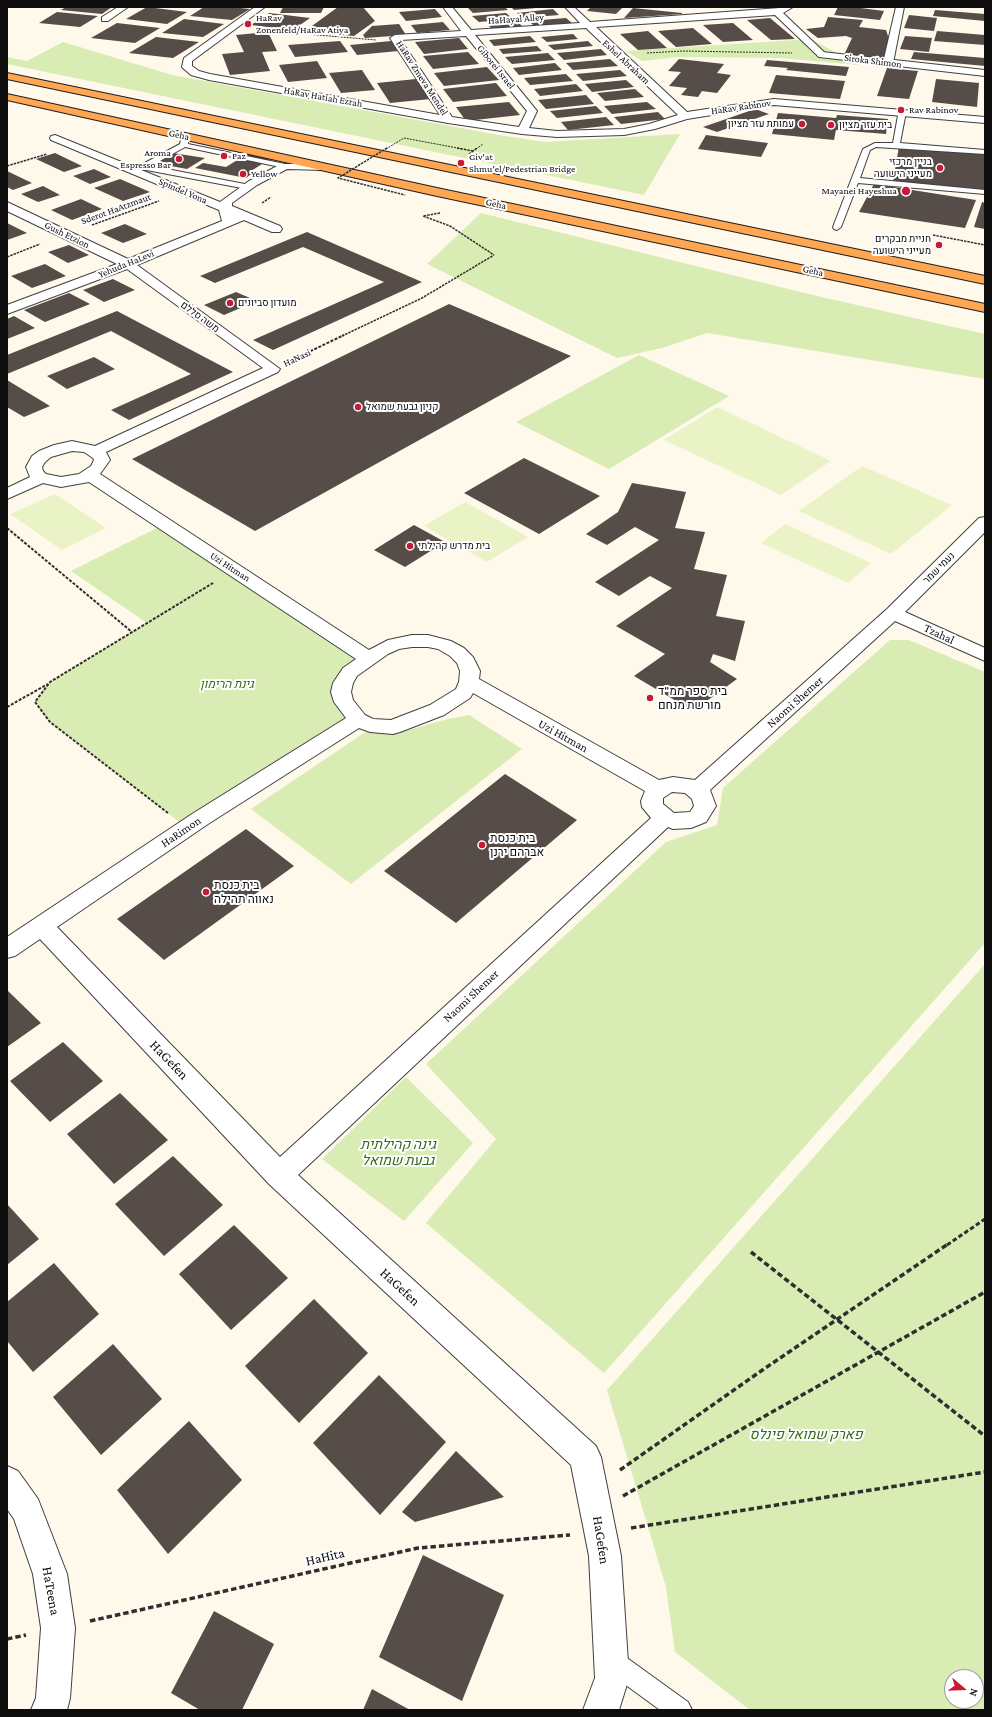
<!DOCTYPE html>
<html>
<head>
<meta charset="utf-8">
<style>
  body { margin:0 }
  #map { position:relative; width:992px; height:1717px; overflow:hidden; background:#fff9ec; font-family:"Crimson Pro",serif }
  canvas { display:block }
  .frame { position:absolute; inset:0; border:8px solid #0d0d0d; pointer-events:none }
  .north { position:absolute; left:944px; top:1669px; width:40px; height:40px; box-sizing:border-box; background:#fff; border:1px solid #9e9e9e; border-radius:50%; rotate:109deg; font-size:11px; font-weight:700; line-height:16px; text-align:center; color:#0d0d0d }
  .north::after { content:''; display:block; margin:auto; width:14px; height:18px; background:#c71a37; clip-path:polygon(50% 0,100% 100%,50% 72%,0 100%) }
</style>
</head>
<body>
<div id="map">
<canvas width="992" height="1717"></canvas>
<div class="frame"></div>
<div class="north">N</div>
</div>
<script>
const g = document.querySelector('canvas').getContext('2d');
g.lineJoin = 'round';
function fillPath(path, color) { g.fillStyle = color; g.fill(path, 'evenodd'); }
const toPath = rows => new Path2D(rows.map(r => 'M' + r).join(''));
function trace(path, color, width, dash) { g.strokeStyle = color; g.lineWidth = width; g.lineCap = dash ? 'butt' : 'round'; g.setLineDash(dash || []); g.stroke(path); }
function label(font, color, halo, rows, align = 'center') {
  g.font = font + ' "Crimson Pro",Heebo,serif'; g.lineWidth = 4; g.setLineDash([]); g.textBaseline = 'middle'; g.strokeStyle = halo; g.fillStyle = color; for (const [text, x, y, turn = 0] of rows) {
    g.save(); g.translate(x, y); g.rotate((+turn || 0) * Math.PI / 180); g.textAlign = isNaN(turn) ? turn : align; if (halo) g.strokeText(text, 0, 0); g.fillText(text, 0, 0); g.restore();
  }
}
const green = toPath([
  [811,39,859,65,780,58,677,57,642,61,626,51],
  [63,42,172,75,499,135,545,142,680,134,644,195,7,64,7,57,27,61],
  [481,213,817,296,985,334,985,379,707,333,662,348,617,358,427,264],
  [639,355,729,396,609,469,516,422],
  [165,524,370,659,343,683,358,720,187,828,50,722,35,702,50,682,147,623,71,571],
  [890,640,909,640,985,672,985,943,604,1373,426,1223,496,1139,426,1064,666,842,717,825,723,788],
  [469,715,522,749,351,884,251,809,367,731,381,733,405,731,444,720],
  [985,964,985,1710,750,1710,675,1652,666,1587,607,1390],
  [952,1677,976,1677,976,1701,952,1701],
  [406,1077,473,1143,404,1221,322,1159]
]);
const pitch = toPath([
  [717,407,831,461,781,495,664,440],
  [862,466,952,505,891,554,799,511],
  [55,494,106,528,62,550,10,514],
  [465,502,528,537,487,562,424,526],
  [785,524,871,563,848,583,761,543]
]);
const building = toPath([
  [66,7,112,7,102,14,61,10],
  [147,7,187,12,167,24,126,19],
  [204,7,230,7,250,9,232,20,190,16],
  [283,7,324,7,321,13,280,13],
  [338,7,363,7,375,21,354,36,305,31],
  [481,7,505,7,508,10,473,13,468,8],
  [511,7,536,7,536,8,514,10],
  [591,7,623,7,616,14,587,11],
  [838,7,853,7,884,11,880,20,834,15],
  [633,8,682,13,682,14,624,18],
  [435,9,442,17,406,21,399,12],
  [553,9,559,15,522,18,517,13],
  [935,10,985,14,985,21,933,16],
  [57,12,98,16,80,27,39,23],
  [269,13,310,18,293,30,251,25],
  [506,13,513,19,479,22,472,16],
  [909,15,937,18,934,31,904,28],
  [828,17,863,20,859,27,886,30,890,42,883,59,844,55,852,38,846,36,818,38,806,29,824,27],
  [566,18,572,23,535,27,529,21],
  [770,18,795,39,771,40,747,20],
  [184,19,224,24,203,37,162,33],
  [443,22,450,30,417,33,411,25],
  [518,22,523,27,493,30,488,25],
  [117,23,160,28,135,43,91,38],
  [733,23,753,40,723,42,703,25],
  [399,24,406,35,365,38,363,35,372,26],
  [693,28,712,44,676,47,658,31],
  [648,31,667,48,638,50,620,34],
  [937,31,985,35,985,45,934,41],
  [268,32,277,51,262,52,270,71,230,75,222,54,244,52,236,35],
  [573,34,578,39,547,42,541,37],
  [530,36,536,42,494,46,489,40],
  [905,36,932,38,929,52,900,49],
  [156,37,199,42,173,58,129,53],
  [459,38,468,49,424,54,415,42],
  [340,41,348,52,295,57,288,45],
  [391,41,398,51,357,55,350,45],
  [588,41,593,46,554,50,548,45],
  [537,46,542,51,503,54,499,49],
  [601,49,607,55,564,60,557,53],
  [468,52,479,64,433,69,423,56],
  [914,52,985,58,985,66,911,59],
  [548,53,555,60,512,64,505,57],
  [610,59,618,66,573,70,566,63],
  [679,59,724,64,717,73,731,75,717,93,702,91,698,97,681,95,687,88,669,86,681,72,668,71],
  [767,60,849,67,846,76,786,70,788,68,764,66],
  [317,61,327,78,288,82,279,65],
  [555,63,562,70,519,75,513,68],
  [487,67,499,80,444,86,434,73],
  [887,68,918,71,909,99,877,96],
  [362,70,375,90,341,93,329,73],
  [620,70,627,76,583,81,576,74],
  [566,74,573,81,530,85,524,78],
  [776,75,845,81,840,99,769,93],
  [416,79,431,99,390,103,377,83],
  [936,79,979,83,977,107,932,102],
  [626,80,634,87,592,92,585,84],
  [496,83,507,96,453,102,443,89],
  [576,84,583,91,540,96,534,89],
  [635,89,644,97,605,101,597,93],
  [586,95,594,104,546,109,538,100],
  [509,102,520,115,466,121,456,107],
  [647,102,656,109,612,114,604,106],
  [596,106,603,113,557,118,550,111],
  [755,109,769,114,717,132,703,127],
  [658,112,665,119,621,124,614,117],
  [778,113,836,118,837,115,888,119,886,134,836,130,834,140,772,134],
  [606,117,614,125,568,130,561,122],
  [706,135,768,143,761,157,698,149],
  [899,146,985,153,985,190,893,182],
  [55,153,82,166,64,172,36,159],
  [173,153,205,158,187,169,155,163],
  [247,154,270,159,251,171,254,172,246,178,195,168,203,163,226,167],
  [94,169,111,177,90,184,73,176],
  [7,171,32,183,13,190,7,187],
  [120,179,150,192,123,201,94,188],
  [874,184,976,200,965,228,859,212],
  [43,186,60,195,38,202,21,194],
  [81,199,102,209,72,220,51,210],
  [982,202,985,203,985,229,974,227],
  [7,223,27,233,7,240],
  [125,224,147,234,123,243,101,233],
  [307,232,422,282,273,350,253,340,384,282,303,247,215,283,200,276],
  [69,245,89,255,68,263,48,252],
  [45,264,66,276,32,288,11,276],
  [113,279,135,290,104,302,83,290],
  [236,292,257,301,224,315,204,305],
  [69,293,90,304,45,322,24,310],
  [449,304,571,356,255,531,132,459],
  [117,311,233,372,129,420,111,410,191,374,111,331,7,374,7,355],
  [14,316,35,328,7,339,7,319],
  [94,357,115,369,67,389,47,376],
  [7,380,50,406,24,417,7,407],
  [524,458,600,496,539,534,464,493],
  [632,483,686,492,675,528,705,532,694,569,727,575,716,616,745,621,735,661,713,654,710,662,737,679,693,711,634,676,665,654,616,626,672,588,650,576,619,596,595,582,659,540,635,527,607,545,586,534,618,512],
  [414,525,445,542,405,567,374,550],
  [505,774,577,820,456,923,384,871],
  [246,829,294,866,164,960,117,919],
  [7,990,41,1023,7,1047],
  [63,1042,103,1081,50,1122,10,1081],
  [120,1093,168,1140,114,1184,67,1134],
  [173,1156,223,1205,164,1256,115,1204],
  [7,1204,39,1239,7,1265],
  [234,1225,288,1278,231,1330,179,1274],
  [54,1263,99,1314,33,1372,7,1341,7,1302],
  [314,1299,368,1353,299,1423,245,1366],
  [113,1344,162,1399,101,1455,53,1397],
  [379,1375,446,1442,380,1515,313,1443],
  [189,1421,242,1480,168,1554,117,1490],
  [456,1451,504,1497,415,1522,402,1512],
  [423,1555,504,1595,462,1701,379,1657],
  [214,1611,274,1644,242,1710,200,1710,171,1693],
  [372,1689,410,1710,363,1710]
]);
const pathFar4 = toPath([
  [260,30,376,40],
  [647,53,683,51,792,53],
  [476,149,483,144]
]);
const pathFar3 = toPath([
  [469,154,477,148],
  [7,166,47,154],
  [262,203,271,197],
  [440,213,423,216,450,226,494,255],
  [92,225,159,201],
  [933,235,985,245],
  [7,257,40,244],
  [342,336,422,298,494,255]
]);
const pathFar2 = toPath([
  [290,361,344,335],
  [7,528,132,632],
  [7,707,48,684],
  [168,813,50,722,35,702,50,682,213,583]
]);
const pathFar1 = toPath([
  [947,1245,985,1219]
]);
const path = toPath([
  [751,1252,985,1436],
  [620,1470,761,1371,948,1244],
  [623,1496,985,1292],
  [631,1528,985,1472],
  [90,1621,418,1548,570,1535],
  [7,1639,26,1635]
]);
const service = toPath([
  [899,110,906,112,900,143,985,150,985,154,876,147,870,150,860,178,985,190,985,194,858,183,841,227,837,230,834,229,833,227,863,149,875,143,893,143,899,110],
  [182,134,189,136,188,144,285,164,289,166,285,168,185,147,151,166,250,185,251,187,247,189,141,169,141,165,180,144,182,134],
  [612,1649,620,1653,688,1702,692,1710,660,1710,604,1669,600,1661,604,1653,612,1649]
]);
const pedestrian = toPath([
  [822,52,985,70,985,76,819,57,817,55,822,52]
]);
const minor = toPath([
  [118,7,128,7,108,21,102,21,102,17,118,7],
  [255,7,265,7,192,61,192,66,199,71,210,74,440,115,390,38,395,35,461,31,443,7,452,7,471,30,580,23,565,7,574,7,590,22,793,7,783,13,825,53,827,55,825,57,819,57,775,15,596,27,687,112,774,99,985,117,985,123,774,105,687,119,655,129,624,135,557,137,522,134,448,123,209,80,191,75,184,69,182,67,184,58,255,7],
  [586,28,678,115,649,124,624,129,557,131,529,128,537,111,475,35,586,28],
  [466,36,527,111,519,127,452,117,401,40,466,36],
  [896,7,904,7,893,63,888,66,883,63,896,7],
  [55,135,220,202,249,181,281,164,324,164,330,167,324,170,287,169,257,185,232,203,232,206,280,226,282,229,280,232,272,232,244,220,137,265,280,369,278,372,106,452,110,460,100,474,369,650,388,640,412,635,428,635,451,641,464,648,473,657,480,671,479,679,659,780,673,777,695,780,887,609,979,518,985,517,985,532,905,612,985,648,985,661,895,621,710,790,716,806,706,822,691,828,673,829,668,827,298,1175,596,1446,601,1457,621,1556,629,1678,619,1710,583,1710,595,1678,589,1556,571,1465,269,1184,40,939,15,956,7,958,7,937,192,814,346,718,334,702,331,692,333,683,343,668,356,659,89,482,61,487,43,483,7,499,7,488,30,477,26,467,32,456,39,451,54,445,72,441,95,446,263,368,127,269,7,314,7,305,117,264,7,211,7,202,128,259,222,221,219,210,51,140,50,138,51,136,55,135],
  [72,451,84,452,93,458,94,460,91,466,79,474,61,477,46,474,43,471,42,467,45,462,51,457,72,451],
  [412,647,428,647,438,649,450,656,457,663,460,671,459,682,456,689,430,705,391,720,373,719,365,715,353,700,351,692,353,683,357,676,388,654,399,649,412,647],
  [473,693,645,791,641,801,642,807,651,818,280,1157,57,927,208,824,359,728,370,732,393,734,400,732,444,715,470,698,473,693],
  [672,792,685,793,692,799,694,806,690,812,674,813,663,804,663,798,672,792],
  [7,1466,18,1471,38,1499,67,1574,75,1628,70,1698,67,1710,31,1710,36,1698,41,1628,33,1574,14,1519,7,1509,7,1466]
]);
const trunk = toPath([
  [7,73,985,276,985,284,7,79,7,73],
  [7,94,437,188,985,304,985,312,437,196,7,100,7,94]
]);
const pathBridgeFar1 = toPath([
  [386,149,404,138,463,149]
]);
const pathBridge = toPath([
  [387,148,338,178,405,195],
  [457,148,473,151]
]);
const markers = [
  [248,24,4,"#c71a37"],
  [901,110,4,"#c71a37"],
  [802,124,4,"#c71a37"],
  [831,125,4,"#c71a37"],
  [224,156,4,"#c71a37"],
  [179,159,4,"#c71a37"],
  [461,163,4,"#c71a37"],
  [940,168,4,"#c71a37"],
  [243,174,4,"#c71a37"],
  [906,191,5,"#c71a37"],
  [939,245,4,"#c71a37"],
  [230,303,4,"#c71a37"],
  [358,407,4,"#c71a37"],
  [410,546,4,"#c71a37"],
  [650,698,4,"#c71a37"],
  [482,845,4,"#c71a37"],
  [206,892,4,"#c71a37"]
];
const farPoinames = [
  ["HaRav",256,18],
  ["Zonenfeld/HaRav Atiya",256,30],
  ["Rav Rabinov",909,110],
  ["עמותת עזר מציון",794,124,"right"],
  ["בית עזר מציון",839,125],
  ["Aroma",171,153,"right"],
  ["Espresso Bar",171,165,"right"],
  ["Paz",232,156],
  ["Giv'at",469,157],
  ["Shmu'el/Pedestrian Bridge",469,169],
  ["בניין מרכזי",932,162,"right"],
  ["מעייני הישועה",932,174,"right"],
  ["Yellow",251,174],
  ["Mayanei Hayeshua",897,191,"right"],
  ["חניית מבקרים",931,239,"right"],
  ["מעייני הישועה",931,251,"right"],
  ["מועדון סביונים",238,303],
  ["קניון גבעת שמואל",366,407],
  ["בית מדרש קהילתי",418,546]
];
const farStreetnames = [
  ["HaHayal Alley",516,19,-4],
  ["Siroka Shimon",873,61,7],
  ["Eshel Abraham",626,62,43],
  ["Giborei Israel",496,67,51],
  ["HaRav Zmeva Mendel",422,78,57],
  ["HaRav Hatiah Ezrah",323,97,10],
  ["HaRav Rabinov",741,107,-8],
  ["Geha",179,135,12],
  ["Spindel Yona",183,191,23],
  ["Geha",496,204,12],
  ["Sderot HaAtzmaut",116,209,-20],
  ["Gush Etzion",67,235,26],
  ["Yehuda HaLevi",126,264,-22],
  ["Geha",813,271,12],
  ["משה סללם",200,317,36],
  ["HaNasi",297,358,-25],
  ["Uzi Hitman",230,567,33],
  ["נעמי שמר",939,568,-45]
];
const streetNames = [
  ["Tzahal",939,634,25],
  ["Naomi Shemer",795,702,-42],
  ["Uzi Hitman",563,736,29],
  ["HaRimon",181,832,-34],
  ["Naomi Shemer",471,996,-43]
];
const parkNames = [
  ["גינת הרימון",227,684]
];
const poiNames = [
  ["בית ספר ממ\"ד",658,691],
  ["מורשת מנחם",658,705],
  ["בית כנסת",490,838],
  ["אברהם ירנן",490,852],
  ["בית כנסת",214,885],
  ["נאווה תהילה",214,899]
];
const nearStreetnames = [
  ["HaGefen",169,1060,46],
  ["HaGefen",400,1287,43],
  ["HaGefen",601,1540,81],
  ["HaHita",325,1557,-13],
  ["HaTeena",51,1591,80]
];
const nearParknames = [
  ["גינה קהילתית",398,1145],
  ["גבעת שמואל",398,1161],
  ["פארק שמואל פינלס",806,1435]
];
fillPath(green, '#d8ecb3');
fillPath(pitch, '#e9f3c5');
fillPath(building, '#564c48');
trace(service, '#404040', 2);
trace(pedestrian, '#404040', 2);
trace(minor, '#404040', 2);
trace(trunk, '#1e1e1e', 2);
trace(pathFar4, '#2f2f2f', 1, [2, 1]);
trace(pathFar3, '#2f2f2f', 1.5, [2.5, 1]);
trace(pathFar2, '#2f2f2f', 2, [3, 1.5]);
trace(pathFar1, '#2f2f2f', 3, [4.5, 2.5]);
trace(path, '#2f2f2f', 3.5, [5.5, 3]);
fillPath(service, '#fff');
fillPath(pedestrian, '#fff');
fillPath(minor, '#fff');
fillPath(trunk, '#ffa653');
trace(pathBridgeFar1, '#2f2f2f', 1, [2, 1]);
trace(pathBridge, '#2f2f2f', 1.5, [2.5, 1]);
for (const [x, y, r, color] of markers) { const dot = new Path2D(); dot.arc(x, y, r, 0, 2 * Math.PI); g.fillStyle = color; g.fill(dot); trace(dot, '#fff', 1.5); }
label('10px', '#0d0d0d', '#fff', farPoinames, 'left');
label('10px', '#0d0d0d', '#fff', farStreetnames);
label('12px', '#0d0d0d', '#fff', streetNames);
label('italic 12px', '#336918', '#fff', parkNames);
label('12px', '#0d0d0d', '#fff', poiNames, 'left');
label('14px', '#0d0d0d', '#fff', nearStreetnames);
label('italic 14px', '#336918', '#fff', nearParknames);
</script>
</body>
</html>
